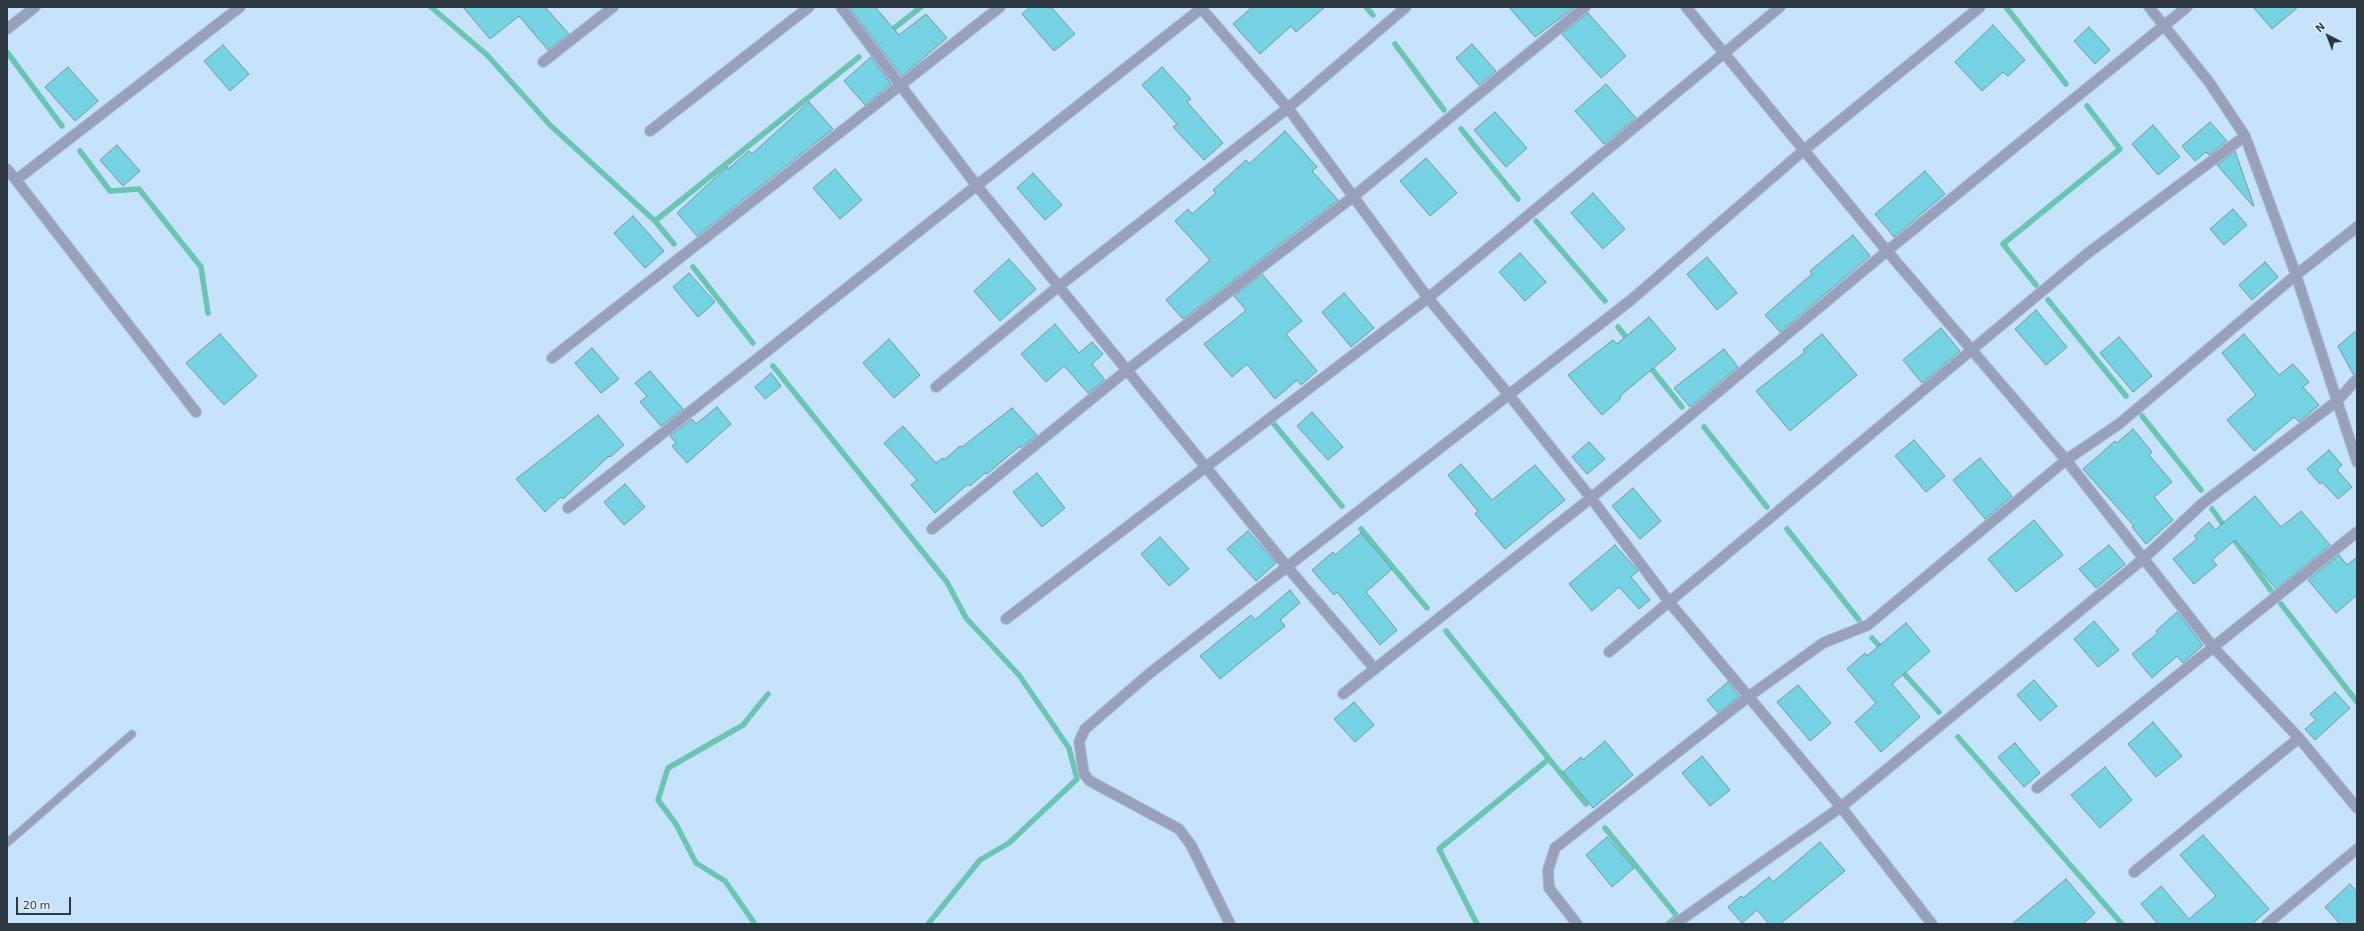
<!DOCTYPE html>
<html>
<head>
<meta charset="utf-8">
<style>
  body { margin:0 }
  #map { position:relative; width:2364px; height:931px; overflow:hidden; background:#c7e3fb; font-family:"Exo 2",sans-serif }
  canvas { display:block }
  .frame { position:absolute; inset:0; border:8px solid #2d3841; pointer-events:none }
  .north { position:absolute; left:2308px; top:16px; width:40px; height:40px; -webkit-text-stroke:3px #deeffd; paint-order:stroke; rotate:318deg; font-size:11px; font-weight:700; line-height:16px; text-align:center; color:#2d3841 }
  .north::after { content:''; display:block; margin:auto; width:14px; height:18px; background:#2d3841; clip-path:polygon(50% 0,100% 100%,50% 72%,0 100%) }
  .scale { position:absolute; left:16px; top:897px; width:55px; height:18px; box-sizing:border-box; border:2px solid #2d3841; border-top:0; padding-left:5px; font-size:12px; line-height:14px; white-space:nowrap; color:#2d3841; -webkit-text-stroke:3px #deeffd; paint-order:stroke }
</style>
</head>
<body>
<div id="map">
<canvas width="2364" height="931"></canvas>
<div class="frame"></div>
<div class="north">N</div>
<div class="scale">20 m</div>
</div>
<script>
const g = document.querySelector('canvas').getContext('2d');
g.lineJoin = 'round';
const toPath = rows => new Path2D(rows.map(r => 'M' + r).join(''));
function trace(path, color, width, dash) { g.strokeStyle = color; g.lineWidth = width; g.lineCap = dash ? 'butt' : 'round'; g.setLineDash(dash || []); g.stroke(path); }
function fillPath(path, color) { g.fillStyle = color; g.fill(path, 'evenodd'); }
const stream = toPath([
  [431,7,487,55,550,125,655,221],
  [1366,7,1373,15],
  [2006,7,2066,84],
  [888,33,921,7],
  [1395,44,1444,110],
  [7,52,62,126],
  [1461,129,1518,199],
  [80,151,110,191,139,189,201,267,208,313],
  [1536,221,1605,301],
  [674,244,655,221,859,57],
  [693,267,753,343],
  [2036,285,2003,244,2120,149,2087,106],
  [2048,300,2126,396],
  [1618,327,1629,341],
  [1647,363,1682,407],
  [773,366,947,582,966,618,1019,675,1069,748,1077,779,1009,843,980,860,928,924],
  [2142,416,2201,490],
  [1274,424,1342,506],
  [1704,427,1767,507],
  [2212,509,2272,592],
  [1361,529,1427,608],
  [1787,529,1859,620],
  [2281,604,2357,702],
  [1446,631,1549,759,1439,849,1477,924],
  [1872,638,1884,651],
  [1899,668,1939,712],
  [1958,737,2122,924],
  [1549,759,1586,804],
  [1605,828,1677,916,1668,924],
  [755,924,725,881,696,863,676,824,658,800,668,768,743,725,768,694]
]);
const building = toPath([
  [463,7,545,7,569,34,548,50,519,16,490,39,463,7],
  [849,7,875,7,899,35,926,14,947,38,902,76,849,7],
  [1030,7,1051,7,1075,34,1054,51,1022,14,1030,7],
  [1252,7,1325,7,1296,32,1291,26,1260,54,1233,24,1252,7],
  [1509,7,1575,7,1535,37,1509,7],
  [2253,7,2298,7,2272,29,2253,7],
  [1588,13,1626,56,1601,78,1562,34,1588,13],
  [1993,25,2025,60,2008,76,2003,72,1982,91,1955,62,1993,25],
  [2089,27,2110,50,2095,64,2074,41,2089,27],
  [1472,44,1496,71,1479,85,1456,58,1472,44],
  [223,45,249,74,230,91,204,61,223,45],
  [871,57,891,84,865,105,844,81,871,57],
  [68,67,98,101,75,121,45,87,68,67],
  [1162,67,1191,99,1187,102,1223,143,1204,160,1173,127,1177,124,1142,85,1162,67],
  [1606,84,1636,118,1604,144,1575,111,1606,84],
  [809,102,833,129,697,236,677,213,727,167,728,169,749,151,752,154,809,102],
  [1495,112,1527,148,1506,167,1474,130,1495,112],
  [2210,122,2227,141,2209,155,2206,152,2195,161,2182,146,2210,122],
  [2153,125,2180,157,2158,175,2132,144,2153,125],
  [1285,131,1317,167,1312,171,1338,200,1183,319,1166,300,1210,260,1175,221,1188,209,1192,214,1216,193,1213,190,1246,160,1249,164,1285,131],
  [117,145,140,171,123,186,100,160,117,145],
  [2235,151,2254,206,2253,206,2217,165,2235,151],
  [1426,158,1457,193,1430,216,1400,181,1426,158],
  [835,169,862,200,840,219,813,188,835,169],
  [1925,171,1945,194,1894,237,1875,214,1925,171],
  [1033,173,1062,205,1045,220,1017,188,1033,173],
  [1593,193,1625,229,1603,249,1571,213,1593,193],
  [2233,209,2247,225,2224,245,2210,229,2233,209],
  [633,216,664,251,645,268,614,233,633,216],
  [1853,235,1870,256,1780,332,1765,315,1812,274,1810,271,1853,235],
  [1520,253,1546,282,1525,301,1499,272,1520,253],
  [1707,257,1737,293,1717,310,1687,274,1707,257],
  [1009,259,1036,289,1000,321,974,291,1009,259],
  [2265,262,2278,277,2252,300,2239,285,2265,262],
  [689,273,715,302,698,317,673,287,689,273],
  [1262,274,1302,321,1286,334,1317,371,1301,385,1297,380,1275,399,1247,364,1232,377,1204,344,1243,313,1246,310,1234,296,1262,274],
  [1344,293,1374,328,1351,347,1322,312,1344,293],
  [2036,310,2067,347,2046,365,2015,329,2036,310],
  [1649,317,1676,349,1620,396,1621,398,1602,415,1568,375,1613,340,1617,344,1649,317],
  [1055,324,1079,353,1092,342,1103,354,1092,364,1105,380,1088,393,1064,366,1046,382,1021,354,1055,324],
  [1941,328,1960,351,1922,383,1903,360,1941,328],
  [2357,330,2357,373,2353,374,2338,346,2357,330],
  [220,334,257,376,224,405,186,363,220,334],
  [1822,334,1857,375,1790,431,1756,391,1805,352,1803,350,1822,334],
  [2244,334,2279,375,2293,364,2309,382,2303,387,2319,405,2299,422,2294,417,2254,451,2227,420,2256,395,2222,353,2244,334],
  [2119,337,2152,376,2133,392,2100,353,2119,337],
  [889,339,920,375,894,398,863,363,889,339],
  [592,348,619,379,601,393,575,363,592,348],
  [1724,349,1738,367,1690,407,1674,388,1724,349],
  [650,371,683,409,661,426,640,402,647,396,635,383,650,371],
  [771,373,781,386,765,399,755,387,771,373],
  [717,407,731,424,687,463,672,446,676,443,670,436,692,419,696,424,717,407],
  [1012,408,1037,435,1021,448,1020,446,987,474,985,473,970,486,968,484,935,513,911,485,917,480,884,443,903,426,936,463,943,458,944,460,960,446,962,447,1012,408],
  [1312,412,1343,447,1328,460,1297,426,1312,412],
  [598,415,624,445,610,457,609,456,563,499,561,497,545,512,516,479,598,415],
  [2133,429,2152,452,2149,455,2172,482,2154,497,2173,520,2146,544,2132,527,2134,526,2083,469,2115,441,2117,443,2133,429],
  [1914,440,1945,476,1926,492,1895,456,1914,440],
  [1589,442,1605,459,1587,474,1572,457,1589,442],
  [2329,450,2342,465,2337,470,2352,487,2338,499,2322,482,2320,484,2307,469,2329,450],
  [1980,458,2012,496,1985,519,1953,480,1980,458],
  [1461,464,1492,500,1535,465,1565,500,1505,549,1475,514,1478,511,1448,475,1461,464],
  [1037,473,1065,508,1042,527,1013,492,1037,473],
  [625,484,645,507,624,525,604,502,625,484],
  [1633,488,1661,521,1640,539,1612,506,1633,488],
  [2255,496,2281,527,2301,511,2330,545,2276,589,2235,540,2212,560,2217,565,2194,584,2173,559,2197,539,2194,536,2209,522,2215,530,2255,496],
  [2034,520,2063,555,2016,592,1988,559,2034,520],
  [1248,531,1276,563,1256,581,1227,549,1248,531],
  [1361,533,1392,569,1366,592,1397,630,1380,645,1337,592,1334,595,1312,570,1333,552,1335,555,1361,533],
  [1160,537,1189,569,1169,586,1141,554,1160,537],
  [1615,545,1638,571,1631,577,1650,600,1639,609,1619,587,1592,611,1569,584,1615,545],
  [2109,545,2125,564,2096,588,2079,569,2109,545],
  [2339,555,2347,565,2357,557,2357,595,2336,613,2308,580,2339,555],
  [1290,590,1300,603,1280,620,1285,626,1220,679,1200,656,1251,615,1255,620,1290,590],
  [2177,612,2203,645,2183,663,2177,656,2152,678,2132,654,2158,633,2156,631,2177,612],
  [2094,621,2119,650,2098,667,2074,639,2094,621],
  [1906,623,1930,651,1892,684,1920,717,1881,752,1855,722,1876,703,1847,669,1865,653,1867,656,1906,623],
  [2034,680,2057,706,2040,721,2017,695,2034,680],
  [1728,682,1739,696,1718,713,1707,700,1728,682],
  [1798,685,1831,723,1810,741,1777,702,1798,685],
  [2335,692,2350,708,2315,740,2305,729,2316,720,2310,714,2335,692],
  [1354,702,1374,725,1355,742,1334,719,1354,702],
  [2153,722,2182,756,2156,777,2128,744,2153,722],
  [1605,741,1633,775,1593,808,1563,772,1581,757,1583,760,1605,741],
  [2015,743,2040,773,2024,787,1998,757,2015,743],
  [1702,756,1730,790,1710,806,1682,773,1702,756],
  [2105,767,2132,800,2100,828,2071,795,2105,767],
  [2203,835,2269,909,2252,924,2158,924,2141,904,2161,886,2189,919,2216,896,2180,855,2203,835],
  [1607,837,1634,868,1612,887,1586,855,1607,837],
  [1820,842,1845,871,1780,924,1769,924,1757,910,1742,923,1728,907,1741,896,1743,898,1769,877,1773,882,1820,842],
  [2066,879,2095,913,2083,924,2012,924,2066,879],
  [2350,884,2357,892,2357,924,2340,924,2325,907,2350,884]
]);
const service = toPath([
  [7,843,132,734]
]);
const minor = toPath([
  [841,7,977,186,1288,568,1375,669],
  [1200,7,1288,108,1428,298,1509,395,1591,498,1670,603,1841,807,1932,924],
  [1686,7,1887,251,2066,460,2214,648,2299,738,2357,808],
  [2149,7,2209,82,2245,136,2296,275,2357,462],
  [7,29,35,7],
  [543,62,613,7],
  [650,131,809,7],
  [7,169,16,180],
  [552,358,1000,7],
  [936,387,1059,286,1288,108,1406,7],
  [196,412,16,180,240,7],
  [568,508,1203,7],
  [932,529,1127,370,1354,196,1585,7],
  [1006,619,1428,298,1780,7],
  [1609,652,2088,253,2245,136],
  [1343,694,1591,498,1887,251,2187,7],
  [2037,788,2357,532],
  [2134,872,2299,738],
  [1230,924,1191,845,1179,829,1090,781,1084,774,1079,742,1085,729,1150,673,1631,300,1804,150,1980,7],
  [1577,924,1549,888,1548,870,1555,848,1748,697,1823,643,1868,625,2066,460,2119,424,2296,275,2357,227],
  [1675,924,1841,807,2143,559,2203,503,2337,401,2357,379],
  [2267,924,2357,849]
]);
trace(stream, '#6ac5b2', 5.5);
fillPath(building, '#76d3e4');
trace(building, '#71979f', 1);
trace(service, '#a8c1d6', 9);
trace(minor, '#a8c1d6', 12);
trace(service, '#99a0bc', 7);
trace(minor, '#99a0bc', 10);
</script>
</body>
</html>
